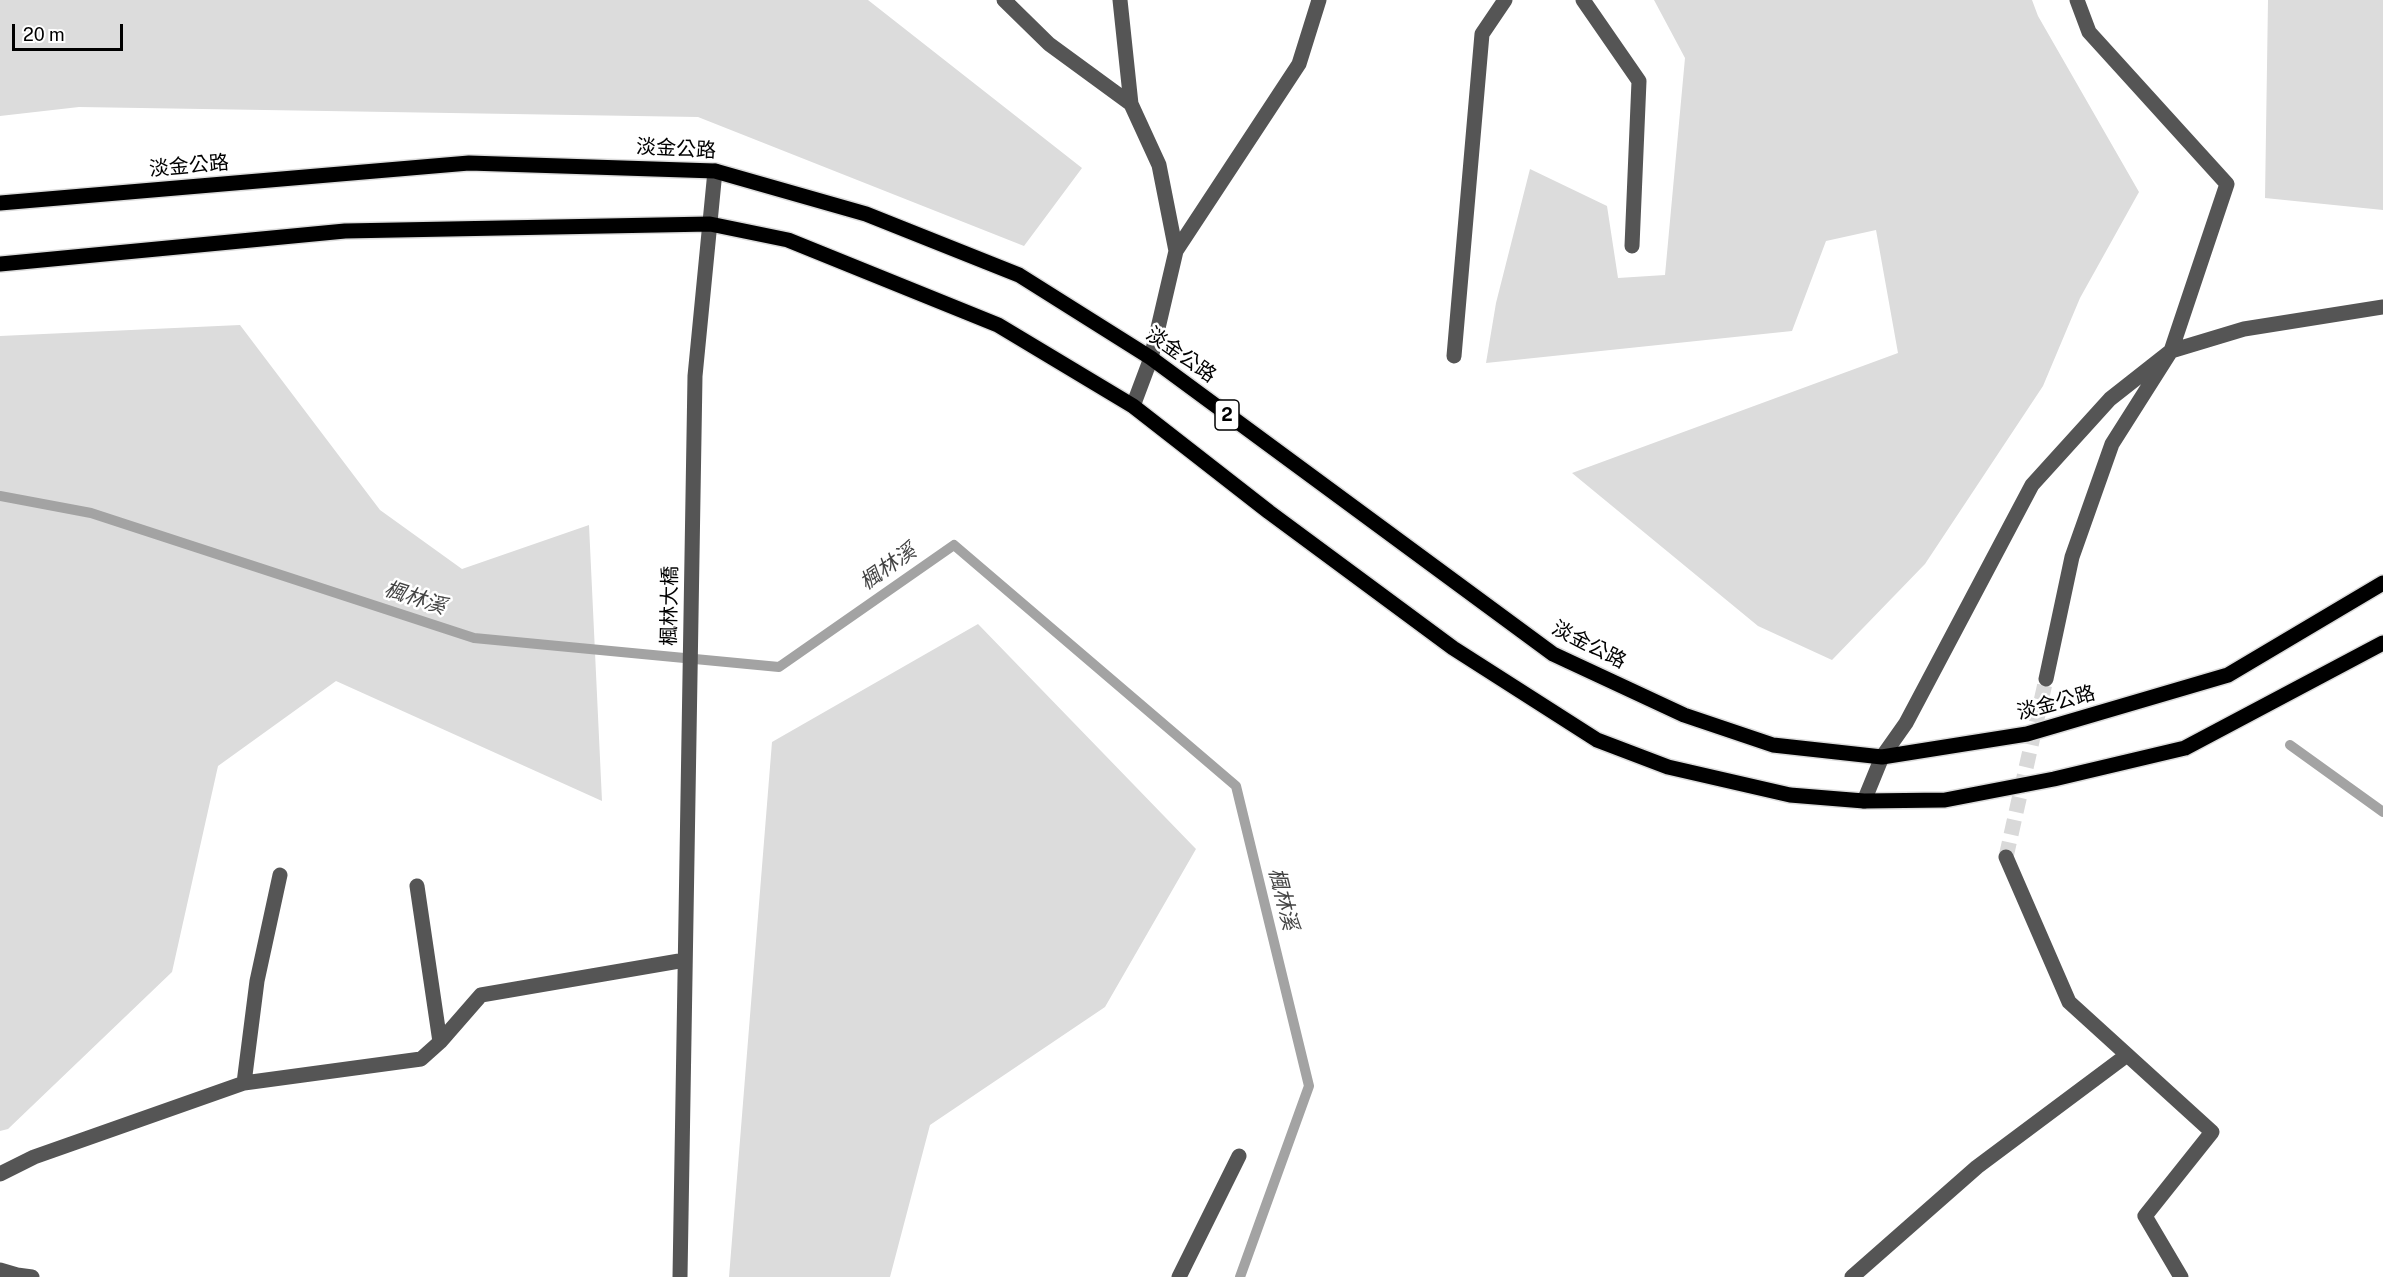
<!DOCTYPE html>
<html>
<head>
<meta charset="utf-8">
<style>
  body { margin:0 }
  #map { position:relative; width:2383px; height:1277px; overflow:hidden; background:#fff; font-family:"Public Sans",sans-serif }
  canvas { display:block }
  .scale { position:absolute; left:12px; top:24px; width:111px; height:27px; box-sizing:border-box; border:3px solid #000; border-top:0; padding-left:8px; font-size:18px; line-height:21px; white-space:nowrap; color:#000; -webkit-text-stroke:4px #fff; paint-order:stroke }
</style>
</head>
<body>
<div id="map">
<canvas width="2383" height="1277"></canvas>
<div class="scale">20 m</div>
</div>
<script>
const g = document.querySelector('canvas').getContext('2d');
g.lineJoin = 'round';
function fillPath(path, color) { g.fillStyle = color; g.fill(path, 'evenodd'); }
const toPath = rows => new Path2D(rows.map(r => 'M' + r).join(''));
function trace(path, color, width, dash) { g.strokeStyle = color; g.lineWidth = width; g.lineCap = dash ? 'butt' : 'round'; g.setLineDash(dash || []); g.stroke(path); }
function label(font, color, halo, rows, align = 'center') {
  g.font = font + ' "Public Sans","Noto Sans TC",sans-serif'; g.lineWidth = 5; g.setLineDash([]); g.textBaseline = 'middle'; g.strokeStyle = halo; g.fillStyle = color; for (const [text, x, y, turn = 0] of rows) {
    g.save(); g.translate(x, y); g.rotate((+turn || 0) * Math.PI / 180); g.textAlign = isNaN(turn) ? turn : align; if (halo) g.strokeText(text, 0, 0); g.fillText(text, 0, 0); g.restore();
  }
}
const green = toPath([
  [0,0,868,0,1082,168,1024,246,698,117,79,107,0,116],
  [1654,0,2032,0,2038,16,2139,192,2080,298,2043,386,1925,564,1832,660,1758,626,1572,473,1898,353,1876,230,1826,241,1792,331,1486,363,1496,303,1530,169,1607,206,1618,278,1665,275,1685,58],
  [2268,0,2383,0,2383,210,2265,198],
  [240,325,380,510,462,569,589,525,602,801,336,681,218,766,172,972,8,1129,0,1131,0,336],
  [978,624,1196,849,1105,1007,930,1125,890,1277,729,1277,772,742]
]);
const stream = toPath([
  [0,496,91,513,474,638,779,667,954,545,1236,786,1309,1086,1240,1277],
  [2290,745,2383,812]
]);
const minorTunnel = toPath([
  [2006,857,2046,679]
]);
const minor = toPath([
  [1004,0,1049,44,1131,104],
  [1120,0,1131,104,1159,165,1176,251],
  [1583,0,1639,81,1632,246],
  [1454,356,1482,34,1505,0],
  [1133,406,1151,358,1176,251,1299,64,1319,0],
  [2046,679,2072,557,2112,444,2171,351,2227,184,2089,32,2077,0],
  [1864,801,1882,757,1906,723,2032,485,2110,399,2171,351,2244,329,2383,307],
  [2006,857,2069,1002,2212,1132,2145,1216,2181,1277],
  [417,886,440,1042],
  [244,1083,257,981,280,875],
  [0,1174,34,1157,244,1083,421,1059,440,1042,481,995,685,960],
  [0,1270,17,1275,32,1277],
  [680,1277,695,376,715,171],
  [1179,1277,1239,1156],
  [1852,1277,1977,1167,2127,1055]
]);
const major = toPath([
  [0,203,469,163,715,171,866,214,1019,275,1151,358,1553,654,1684,715,1773,745,1882,757,2027,734,2228,675,2383,583],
  [0,264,345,231,710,224,788,240,998,325,1133,406,1269,512,1453,648,1597,740,1668,767,1790,795,1864,801,1945,800,2054,779,2185,748,2383,643]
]);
const shields = [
  [1227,415,24]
];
const shieldNames = [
  ["2",1227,415]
];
const streetNames = [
  ["淡金公路",676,149,3],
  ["淡金公路",189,166,-5],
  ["淡金公路",1181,355,35],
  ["楓林大橋",670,606,-89],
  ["淡金公路",1589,645,27],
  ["淡金公路",2056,703,-15]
];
const waterNames = [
  ["楓林溪",888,567,-35],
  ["楓林溪",415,598,18],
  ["楓林溪",1283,899,76]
];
fillPath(green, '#dcdcdc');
trace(stream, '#a3a3a3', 10);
trace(minorTunnel, '#d9d9d9', 15, [15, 8]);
trace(major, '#dbdbdb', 18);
trace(minor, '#555', 15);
trace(major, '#000', 15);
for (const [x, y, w] of shields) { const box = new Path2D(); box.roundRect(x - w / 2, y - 15, w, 30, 4.5); g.fillStyle = '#fff'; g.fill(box); trace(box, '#000', 1.5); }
label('bold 18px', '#000', null, shieldNames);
label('20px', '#000', '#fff', streetNames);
label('italic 21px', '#444', '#fff', waterNames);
</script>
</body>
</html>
